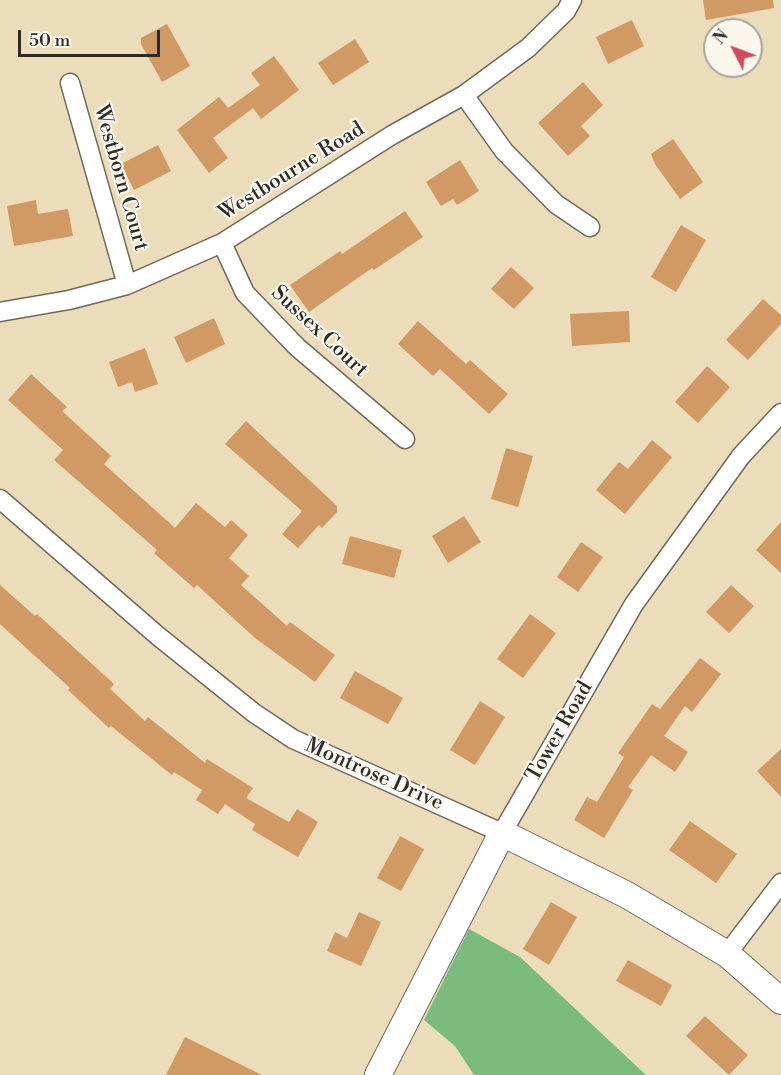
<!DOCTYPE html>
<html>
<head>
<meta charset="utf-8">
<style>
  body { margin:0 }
  #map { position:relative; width:781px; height:1075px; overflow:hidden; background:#ebddba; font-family:"Libre Bodoni",serif }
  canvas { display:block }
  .north { position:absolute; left:703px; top:18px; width:60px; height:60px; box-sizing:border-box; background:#fbf7ec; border:2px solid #a8a59f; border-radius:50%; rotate:312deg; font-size:16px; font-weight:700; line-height:24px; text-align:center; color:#2b2b2b }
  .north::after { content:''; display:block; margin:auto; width:21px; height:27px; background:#d1495b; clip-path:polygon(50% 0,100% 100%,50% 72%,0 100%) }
  .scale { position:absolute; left:18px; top:30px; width:142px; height:27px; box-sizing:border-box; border:3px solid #2b2b2b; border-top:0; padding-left:8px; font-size:18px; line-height:21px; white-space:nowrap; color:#2b2b2b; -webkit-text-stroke:4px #fbf7ec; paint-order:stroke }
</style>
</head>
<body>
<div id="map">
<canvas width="781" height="1075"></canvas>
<div class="north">N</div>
<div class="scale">50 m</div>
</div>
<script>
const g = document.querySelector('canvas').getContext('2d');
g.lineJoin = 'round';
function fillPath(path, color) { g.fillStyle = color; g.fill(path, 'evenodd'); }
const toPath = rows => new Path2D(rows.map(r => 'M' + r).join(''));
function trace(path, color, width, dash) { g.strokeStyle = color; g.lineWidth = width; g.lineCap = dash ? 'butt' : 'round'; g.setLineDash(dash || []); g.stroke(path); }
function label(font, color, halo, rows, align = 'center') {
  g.font = font + ' "Libre Bodoni",serif'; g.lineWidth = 4.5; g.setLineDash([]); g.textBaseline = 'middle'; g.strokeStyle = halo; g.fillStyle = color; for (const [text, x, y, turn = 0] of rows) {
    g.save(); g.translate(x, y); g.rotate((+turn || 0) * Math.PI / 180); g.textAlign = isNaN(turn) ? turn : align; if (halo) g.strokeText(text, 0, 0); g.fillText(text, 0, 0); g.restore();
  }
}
const forest = toPath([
  [469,929,520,957,646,1075,474,1075,455,1046,424,1020]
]);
const building = toPath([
  [703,0,773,0,774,8,706,20],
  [632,20,644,46,608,64,596,37],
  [167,24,190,66,162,82,141,44,141,38],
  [355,39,369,62,333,85,318,63],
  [274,56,299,90,261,119,253,108,213,138,228,158,209,173,177,130,219,97,228,108,260,85,251,73],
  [583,82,603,105,581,126,590,136,568,156,538,123],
  [673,139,703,182,680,199,655,164,651,154],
  [158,145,171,171,134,190,121,164],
  [460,160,479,191,457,205,453,199,441,206,426,182],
  [36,200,38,214,68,209,73,236,14,246,7,206],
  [405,211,423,237,374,270,372,268,309,312,290,285,340,251,342,254],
  [681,225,706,240,676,292,651,277],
  [511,267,534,288,514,309,491,289],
  [763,299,781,315,781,324,748,360,726,340],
  [629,311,630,342,572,346,570,314],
  [214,318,225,344,186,363,174,337],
  [418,321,466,364,470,360,508,394,489,414,440,369,433,376,398,344],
  [145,348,158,384,135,392,132,382,118,387,109,362],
  [707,366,730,387,698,423,675,402],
  [31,374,67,407,62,411,111,456,104,464,175,528,196,503,225,527,231,520,248,535,229,558,249,576,241,585,287,626,290,622,335,655,315,682,255,638,197,585,194,588,154,553,157,550,54,460,63,450,8,400],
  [246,421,337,506,337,512,322,528,319,525,298,548,282,534,302,511,225,444],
  [652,440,672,457,625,514,596,490,619,462,628,469],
  [506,448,533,456,518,507,491,499],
  [464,516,481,542,448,563,432,536],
  [781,522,781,573,756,550],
  [350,536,402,550,394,578,342,564],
  [581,542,603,557,578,592,557,577],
  [0,585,35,616,37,614,114,684,110,689,145,721,148,717,205,763,207,759,253,788,246,798,289,822,297,809,318,822,298,857,252,830,255,824,225,804,218,814,196,800,202,790,174,772,172,775,111,726,109,728,68,690,70,688,0,624],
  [731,585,754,606,729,633,706,612],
  [530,614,556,633,523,678,497,659],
  [700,658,721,674,692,712,685,706,664,736,688,752,675,772,651,755,628,787,633,790,604,838,574,820,587,797,597,802,624,757,618,753,652,704,660,709],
  [355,671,403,698,388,724,340,698],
  [480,701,505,717,475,765,450,750],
  [781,749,781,797,757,771],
  [690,821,737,854,716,883,669,850],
  [400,836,424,849,401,891,377,878],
  [551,902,577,917,549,965,523,949],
  [359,912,381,922,361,966,327,951,335,932,347,938],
  [628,960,672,985,661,1006,616,981],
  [705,1016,748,1055,729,1075,686,1036],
  [185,1037,262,1075,166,1075]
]);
const street = toPath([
  [70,83,127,285],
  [464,95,504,151,556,204,590,227],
  [222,243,245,293,297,347,405,439],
  [0,312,69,300,127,285,222,243,392,135,464,95,528,48,566,11,572,0],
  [0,499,158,636,254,713,293,739,502,833,634,604,741,456,781,413],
  [727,954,781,883]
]);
const secondary = toPath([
  [378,1075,502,833,627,895,727,954,781,1001]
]);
const streetNames = [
  ["Westbourne Road",292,172,-32],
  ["Westborn Court",120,178,74],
  ["Sussex Court",319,332,43],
  ["Tower Road",560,732,-60],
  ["Montrose Drive",374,775,24]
];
fillPath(forest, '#7abc7e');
fillPath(building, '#d19963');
trace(street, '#6e695d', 21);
trace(secondary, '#6e695d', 28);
trace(street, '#fff', 18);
trace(secondary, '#fff', 26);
label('21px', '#2b2b2b', '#fbf7ec', streetNames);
</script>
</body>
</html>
